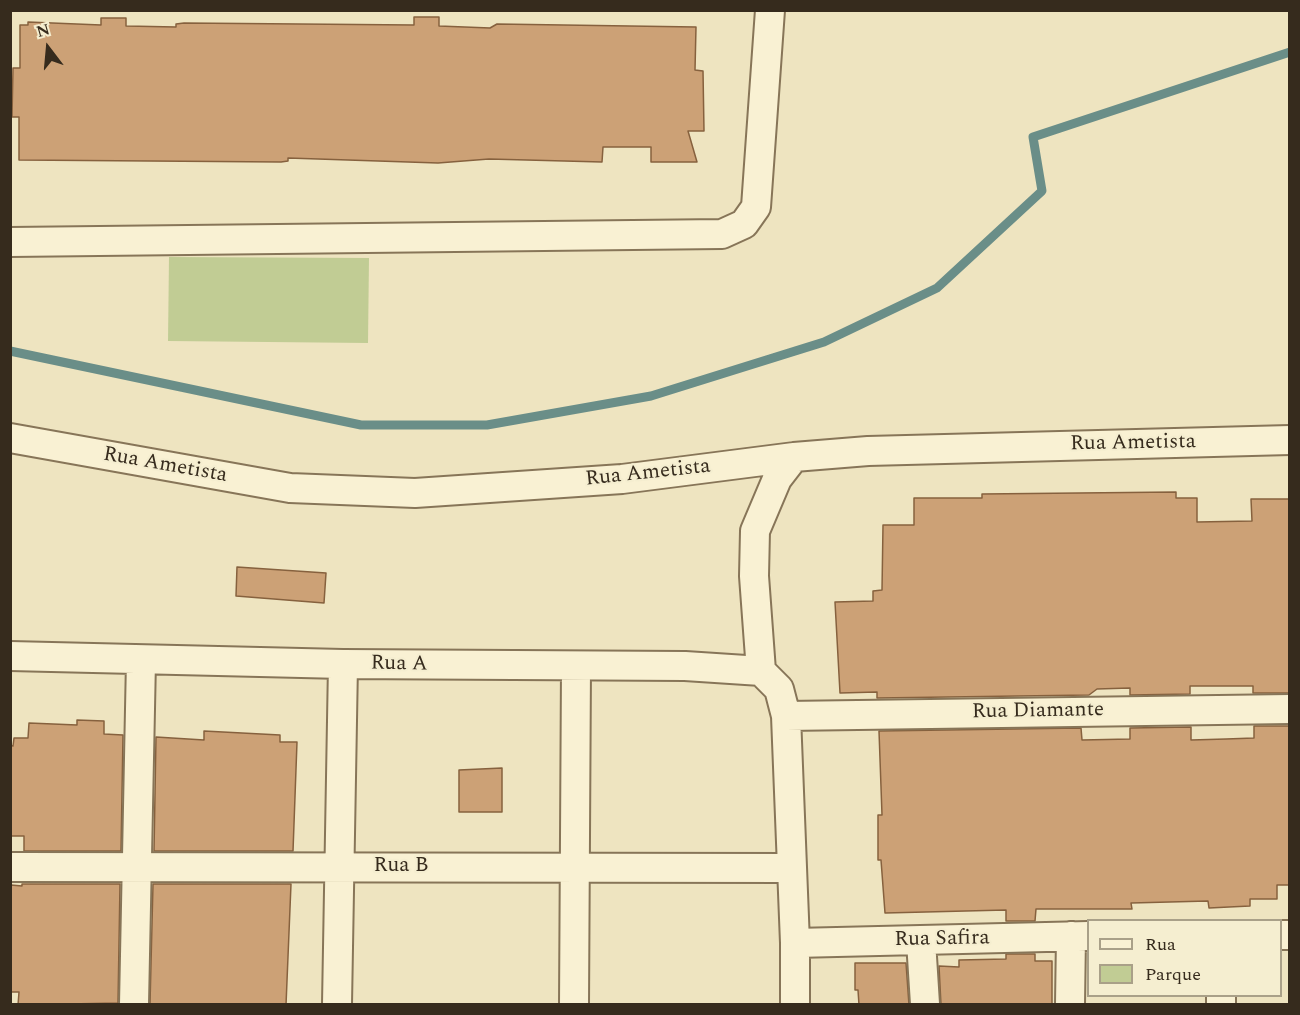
<!DOCTYPE html>
<html>
<head>
<meta charset="utf-8">
<style>
  body { margin:0 }
  #map { position:relative; width:1300px; height:1015px; overflow:hidden; background:#eee4c0; font-family:Spectral,serif }
  canvas { display:block }
  .frame { position:absolute; inset:0; border:12px solid #362b1d; pointer-events:none }
  .legend { position:absolute; left:1087px; top:919px; width:195px; height:78px; box-sizing:border-box; background:#f5eed0; border:2px solid #a9a088; margin:0; padding:8px 10px; list-style:none; font-size:18px; color:#362b1d }
  .legend li { display:flex; align-items:center; gap:12px; height:30px }
  .legend b { width:30px; border:2px solid #a9a088 }
  .north { position:absolute; left:18px; top:18px; width:60px; height:60px; -webkit-text-stroke:4px #f5eed0; paint-order:stroke; rotate:344deg; font-size:16px; font-weight:700; line-height:24px; text-align:center; color:#362b1d }
  .north::after { content:''; display:block; margin:auto; width:21px; height:27px; background:#362b1d; clip-path:polygon(50% 0,100% 100%,50% 72%,0 100%) }
</style>
</head>
<body>
<div id="map">
<canvas width="1300" height="1015"></canvas>
<div class="frame"></div>
<ul class="legend">
<li><b style="height:8px;background:#f9f1d3"></b>Rua</li>
<li><b style="height:16px;background:#c1cc94"></b>Parque</li>
</ul>
<div class="north">N</div>
</div>
<script>
const g = document.querySelector('canvas').getContext('2d');
g.lineJoin = 'round';
function fillPath(path, color) { g.fillStyle = color; g.fill(path, 'evenodd'); }
const toPath = rows => new Path2D(rows.map(r => 'M' + r).join(''));
function trace(path, color, width, dash) { g.strokeStyle = color; g.lineWidth = width; g.lineCap = dash ? 'butt' : 'round'; g.setLineDash(dash || []); g.stroke(path); }
function label(font, color, halo, rows, align = 'center') {
  g.font = font + ' Spectral,serif'; g.lineWidth = 4.5; g.setLineDash([]); g.textBaseline = 'middle'; g.strokeStyle = halo; g.fillStyle = color; for (const [text, x, y, turn = 0] of rows) {
    g.save(); g.translate(x, y); g.rotate((+turn || 0) * Math.PI / 180); g.textAlign = isNaN(turn) ? turn : align; if (halo) g.strokeText(text, 0, 0); g.fillText(text, 0, 0); g.restore();
  }
}
const green = toPath([
  [169,257,369,258,368,343,168,341]
]);
const stream = toPath([
  [10,351,361,425,487,425,651,396,824,342,937,288,1042,191,1033,137,1290,52]
]);
const building = toPath([
  [414,17,439,17,439,26,490,28,497,24,696,27,695,70,703,71,704,131,688,131,697,162,651,162,651,147,603,147,602,162,489,159,438,163,288,158,288,161,281,162,19,160,19,117,12,117,13,68,20,68,20,25,28,25,28,22,101,25,101,18,126,18,126,26,176,27,176,24,184,23,414,25,414,17],
  [1176,492,1176,498,1197,498,1197,522,1252,521,1251,499,1290,499,1290,693,1253,693,1253,686,1190,686,1190,694,1130,695,1130,688,1097,689,1089,695,877,698,877,692,840,693,835,602,873,601,873,591,882,590,883,525,914,525,914,498,982,498,982,494,1176,492],
  [237,567,326,573,324,603,236,596,237,567],
  [77,720,104,721,104,734,123,735,121,851,24,851,24,836,11,836,10,745,13,746,14,738,28,738,29,723,77,725,77,720],
  [1254,726,1290,726,1290,885,1277,885,1277,899,1250,899,1250,906,1229,907,1209,908,1208,901,1131,903,1132,909,1036,909,1035,921,1006,921,1006,910,885,913,881,860,878,860,878,815,882,815,879,731,1081,728,1082,740,1130,739,1130,728,1191,727,1191,740,1226,739,1254,738,1254,726],
  [204,731,280,735,280,742,297,742,293,851,154,851,156,737,204,740,204,731],
  [502,768,502,812,459,812,459,770,502,768],
  [22,884,120,884,118,1003,18,1005,19,992,10,992,10,893,11,885,22,886,22,884],
  [153,884,291,884,286,1005,150,1004,153,884],
  [1006,954,1035,954,1035,961,1052,961,1052,1005,941,1005,939,966,959,967,959,960,1006,959,1006,954],
  [855,963,906,963,909,1005,859,1005,858,990,855,990,855,963]
]);
const street = toPath([
  [10,242,722,234,744,224,756,207,770,10],
  [10,438,290,488,415,493,622,479,794,457,868,451,1290,440],
  [10,656,343,664,685,666,761,671,779,689,786,716,795,943,795,1004],
  [761,671,754,576,755,531,777,479,794,457],
  [786,716,1290,709],
  [10,867,792,868],
  [1280,935,1290,935],
  [921,941,925,1004],
  [795,943,1088,936],
  [134,1004,141,660],
  [337,1004,343,664],
  [574,1004,576,667],
  [1070,1004,1071,936],
  [1221,1004,1221,996]
]);
const streetNames = [
  ["Rua Ametista",1133,444,-1],
  ["Rua Ametista",165,466,10],
  ["Rua Ametista",648,474,-6],
  ["Rua A",399,665,1],
  ["Rua Diamante",1038,712,-1],
  ["Rua B",401,867],
  ["Rua Safira",942,940,-1]
];
fillPath(green, '#c1cc94');
trace(stream, '#6a8e88', 9);
fillPath(building, '#cca176');
trace(building, '#86613e', 1.5);
trace(street, '#877558', 32);
trace(street, '#f9f1d3', 28);
label('21px', '#362b1d', '#f5eed0', streetNames);
</script>
</body>
</html>
